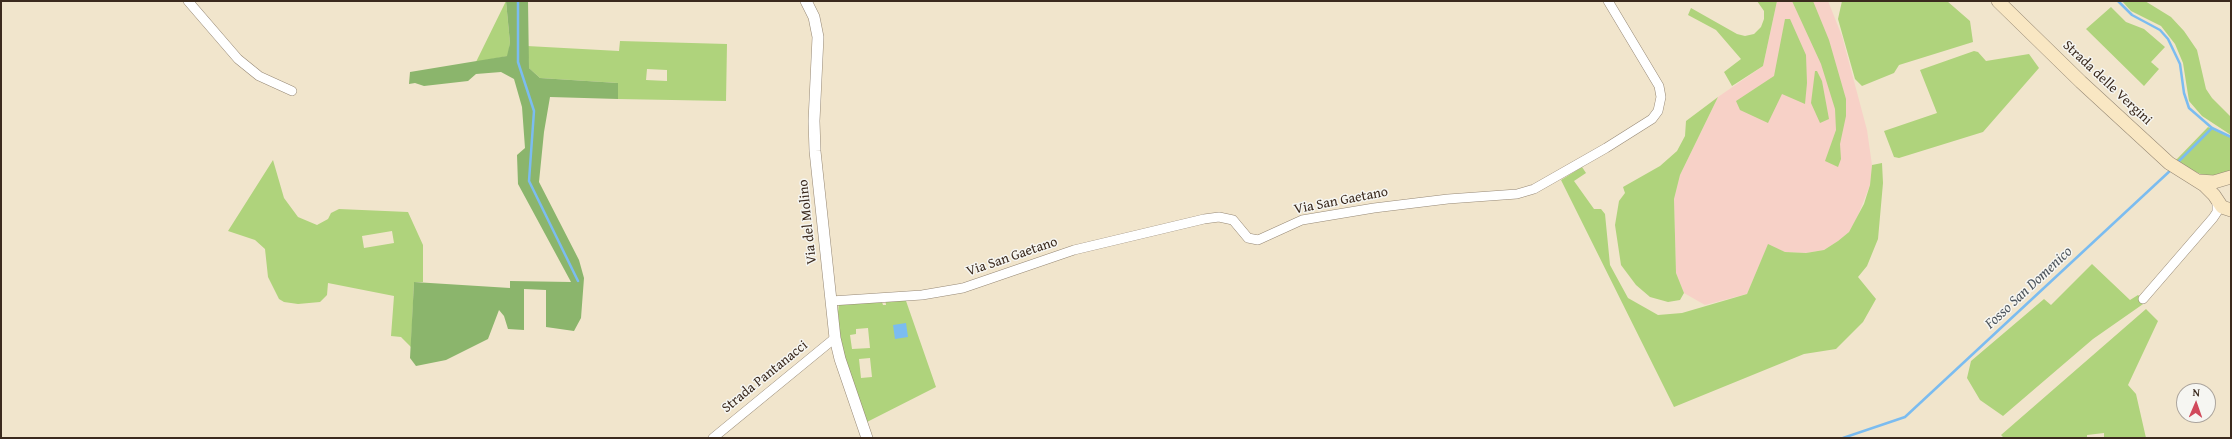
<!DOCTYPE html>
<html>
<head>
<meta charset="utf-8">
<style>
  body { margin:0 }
  #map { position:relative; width:2232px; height:439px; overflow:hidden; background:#f1e5cc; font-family:"Gentium Book Plus",serif }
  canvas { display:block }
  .frame { position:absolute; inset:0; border:2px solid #3b2a1e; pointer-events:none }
  .north { position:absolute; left:2176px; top:383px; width:40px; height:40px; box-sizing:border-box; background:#f6f6f2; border:1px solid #aba49d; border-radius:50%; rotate:2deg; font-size:11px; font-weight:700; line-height:16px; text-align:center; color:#3b2a1e }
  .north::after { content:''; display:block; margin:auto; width:14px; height:18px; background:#d1495b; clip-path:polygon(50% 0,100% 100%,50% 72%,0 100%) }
</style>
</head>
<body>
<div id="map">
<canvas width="2232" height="439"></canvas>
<div class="frame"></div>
<div class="north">N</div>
</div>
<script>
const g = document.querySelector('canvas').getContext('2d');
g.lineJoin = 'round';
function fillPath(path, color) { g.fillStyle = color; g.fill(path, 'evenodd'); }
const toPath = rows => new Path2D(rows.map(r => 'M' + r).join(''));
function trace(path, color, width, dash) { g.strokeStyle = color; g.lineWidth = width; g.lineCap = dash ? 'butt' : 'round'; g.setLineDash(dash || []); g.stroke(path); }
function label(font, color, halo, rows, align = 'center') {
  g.font = font + ' "Gentium Book Plus",serif'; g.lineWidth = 3; g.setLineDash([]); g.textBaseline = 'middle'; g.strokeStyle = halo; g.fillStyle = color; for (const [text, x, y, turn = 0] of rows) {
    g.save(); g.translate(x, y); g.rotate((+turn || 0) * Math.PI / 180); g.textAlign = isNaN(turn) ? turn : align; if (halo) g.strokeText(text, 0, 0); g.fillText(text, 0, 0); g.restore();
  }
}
const built = toPath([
  [1777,1,1828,1,1842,36,1867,130,1872,165,1870,185,1857,218,1849,232,1838,241,1824,250,1806,253,1785,252,1768,245,1747,294,1705,305,1684,293,1676,273,1674,199,1680,175,1718,97,1763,66]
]);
const green = toPath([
  [506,1,510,43,508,56,476,62],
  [1757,1,1777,1,1763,66,1732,86,1724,72,1741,59,1716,30,1688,15,1691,8,1737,34,1745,36,1754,34,1761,27,1764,19,1764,11],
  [1792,1,1813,1,1829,40,1846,99,1846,116,1840,144,1841,159,1838,167,1825,161,1836,130,1835,109,1821,64],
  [1842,1,1947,1,1970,21,1973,42,1899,65,1894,73,1862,86,1855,79,1838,19],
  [2122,1,2145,1,2171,17,2184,31,2197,50,2206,89,2212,98,2231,117,2231,135,2202,116,2189,101,2183,63,2175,44,2161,26,2131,11],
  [2111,7,2126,22,2144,29,2165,47,2151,62,2159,69,2144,86,2086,29],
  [1785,19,1790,19,1806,55,1807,83,1805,104,1782,94,1768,123,1740,110,1736,101,1774,76],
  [620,41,727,44,726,101,618,99,618,83,540,78,529,68,527,46,619,51],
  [647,69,667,70,667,81,646,80],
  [1974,51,1978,52,1986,61,2029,54,2039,68,1983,132,1899,158,1894,157,1884,131,1937,113,1920,70],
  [1815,71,1817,71,1822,81,1829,119,1820,123,1811,103],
  [1718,97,1680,175,1674,199,1676,273,1684,293,1680,300,1668,302,1650,297,1636,285,1621,265,1615,225,1619,201,1625,193,1623,187,1660,166,1677,151,1685,136,1686,121],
  [2208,127,2231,138,2231,171,2211,176,2203,175,2184,167,2176,160],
  [273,160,284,198,298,217,317,225,328,219,331,213,339,209,408,212,423,245,423,282,414,282,411,347,401,337,391,336,394,296,328,283,327,295,320,302,298,304,284,302,279,299,268,277,265,249,255,240,228,231],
  [392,231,394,243,364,248,362,236],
  [1882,163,1883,183,1878,239,1867,266,1858,277,1876,299,1863,322,1836,349,1804,354,1674,407,1561,180,1582,167,1586,173,1574,181,1594,209,1601,209,1605,214,1610,265,1628,298,1658,315,1682,313,1747,294,1768,244,1785,252,1806,253,1824,250,1838,241,1849,232,1864,204,1870,185,1872,165],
  [2092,264,2130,300,2138,295,2146,302,2093,339,2003,416,1980,400,1967,378,1971,361,2044,299,2051,305],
  [885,298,905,298,936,387,865,423,846,362,840,338,838,312,839,303,882,302,883,305,886,305],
  [868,328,870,348,852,349,850,335,856,334,856,329],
  [870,358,872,377,861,378,859,359],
  [2146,309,2158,321,2128,385,2136,394,2146,438,2104,438,2104,433,2087,435,2087,438,2004,438,2001,435]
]);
const forest = toPath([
  [506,1,528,1,529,68,540,78,618,83,618,99,550,97,544,132,539,182,579,260,584,278,581,318,574,331,546,327,546,290,524,289,524,330,508,329,504,316,499,310,488,339,446,360,416,366,410,358,414,282,510,288,510,281,571,282,518,184,517,155,525,148,522,107,514,79,501,72,476,74,468,81,424,86,415,83,409,84,410,72,507,56,510,43]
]);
const water = toPath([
  [906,323,908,337,895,339,893,325]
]);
const stream = toPath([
  [518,1,518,62,534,111,529,181,578,281],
  [2118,1,2132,15,2160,30,2168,39,2180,64,2184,93,2189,108,2212,128,2231,137],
  [2176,164,2212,128],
  [1843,438,1905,417,2172,169]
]);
const minor = toPath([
  [188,1,238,59,259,76,292,91],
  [2143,299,2213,218,2217,212,2217,201],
  [831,301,922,295,963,288,1074,250,1204,219,1219,217,1233,220,1248,238,1258,240,1302,220,1374,208,1448,199,1517,194,1534,189,1606,148,1652,119,1658,111,1661,97,1659,86,1608,1],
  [713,438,835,338]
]);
const tertiary = toPath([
  [806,1,814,17,818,37,814,121,815,151,835,338,840,359,867,438]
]);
const secondary = toPath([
  [1998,1,2081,82,2169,163,2204,185,2214,195,2222,207,2231,210],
  [2199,181,2214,182,2231,177]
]);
const streetNames = [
  ["Strada delle Vergini",2107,83,43],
  ["Via San Gaetano",1341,201,-11],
  ["Via del Molino",808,222,-96],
  ["Via San Gaetano",1012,257,-19],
  ["Strada Pantanacci",765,377,-39]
];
const waterNames = [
  ["Fosso San Domenico",2029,288,-43]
];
fillPath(built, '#f7d1c7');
fillPath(green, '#afd37c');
fillPath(forest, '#8bb56c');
fillPath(water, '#7bbcf0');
trace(stream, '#7bbcf0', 2.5);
trace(minor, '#968875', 10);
trace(tertiary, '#968875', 12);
trace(secondary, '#968875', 14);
trace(minor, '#fff', 9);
trace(tertiary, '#fff', 11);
trace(secondary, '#f9e7c3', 13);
label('14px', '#3b2a1e', '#f6f6f2', streetNames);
label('italic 15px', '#4e565d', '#f6f6f2', waterNames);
</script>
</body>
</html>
